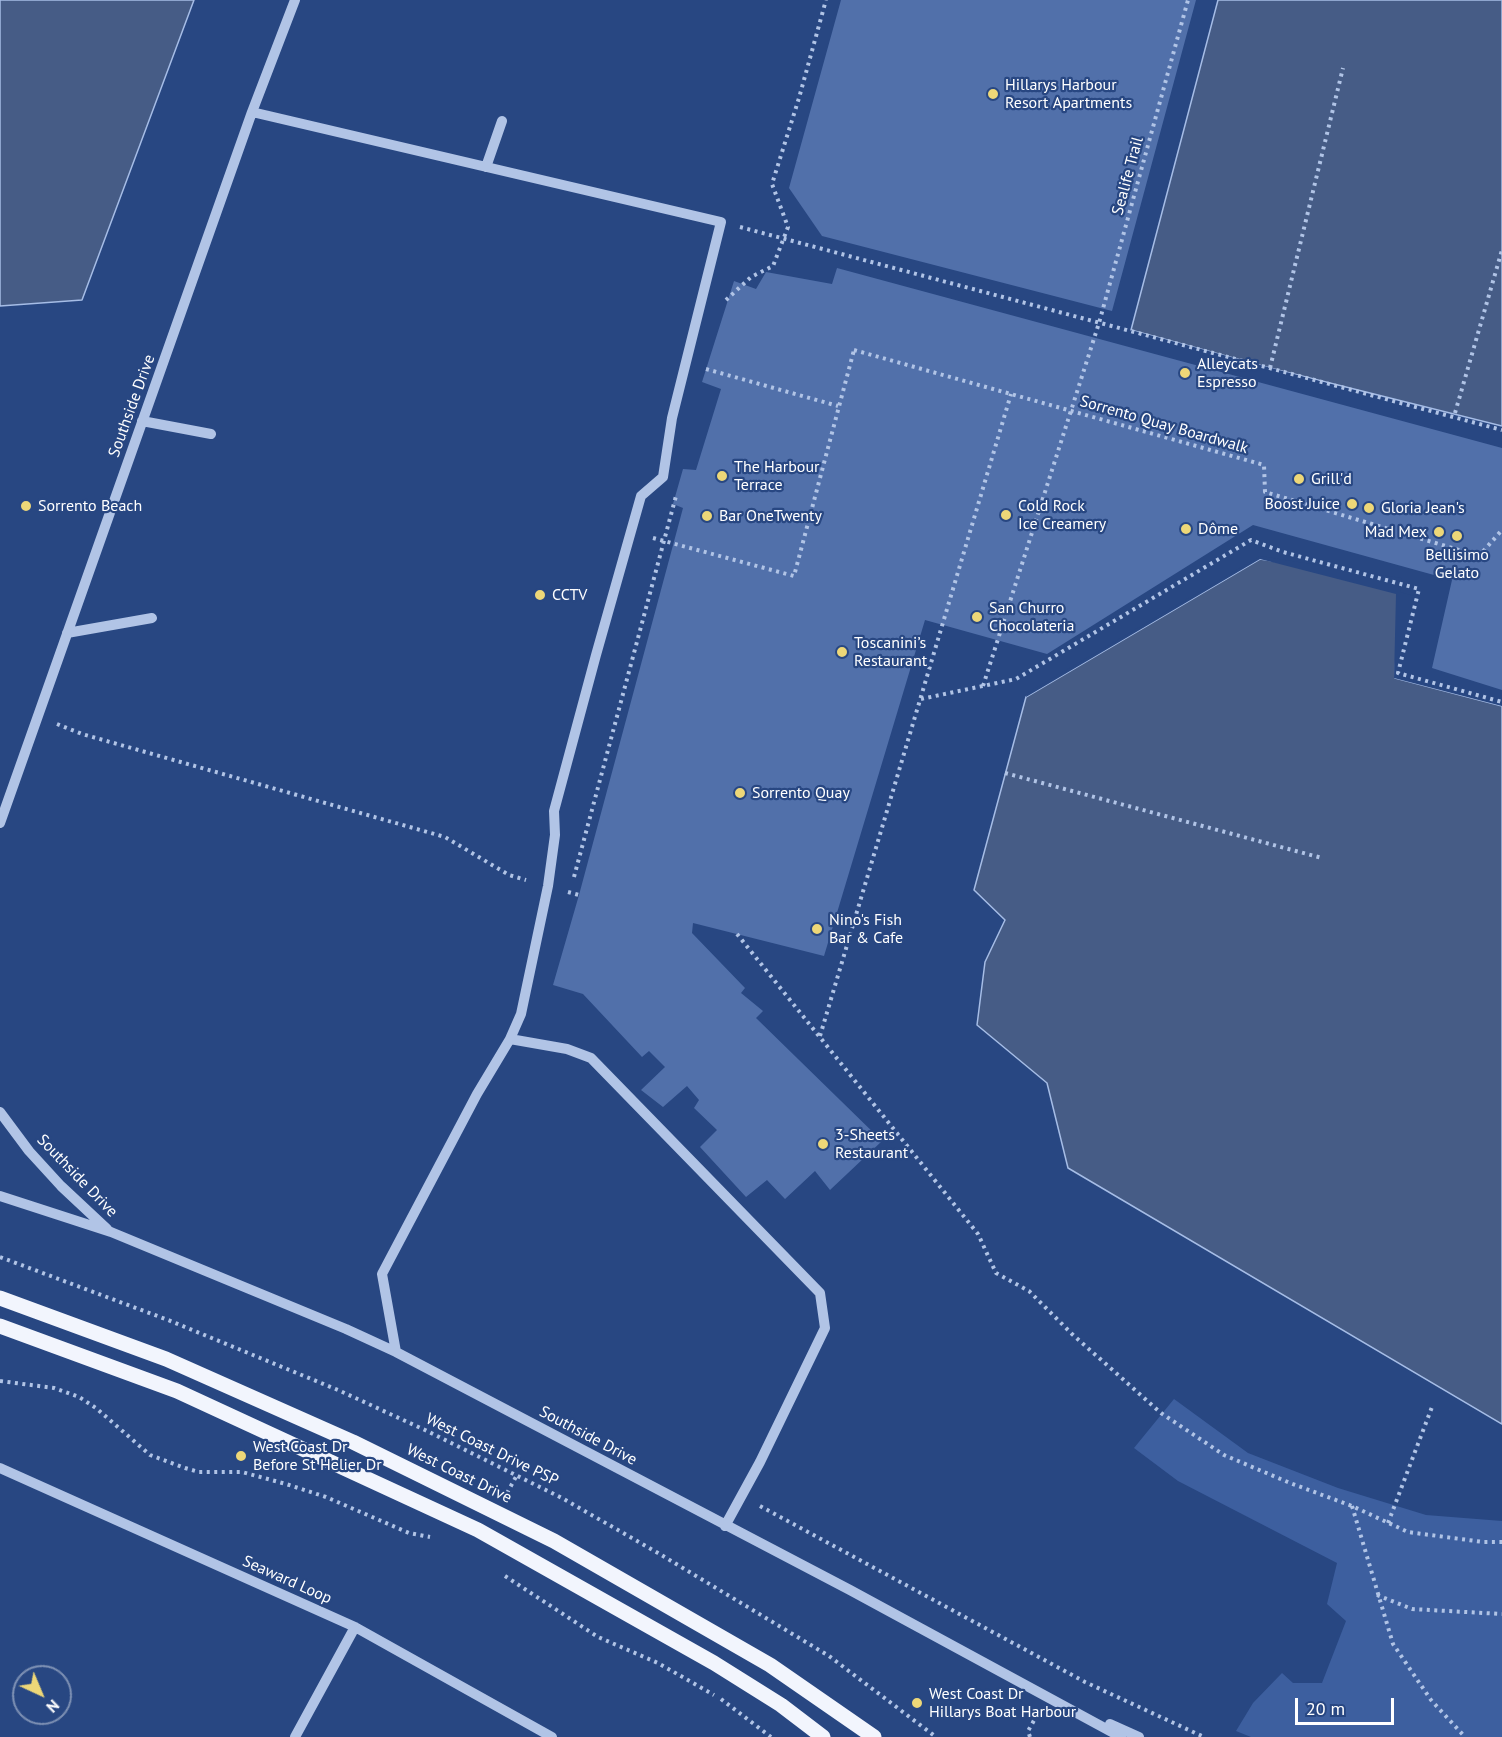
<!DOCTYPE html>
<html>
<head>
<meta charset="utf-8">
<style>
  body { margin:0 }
  #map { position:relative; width:1502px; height:1737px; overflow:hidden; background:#284782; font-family:"PT Sans",sans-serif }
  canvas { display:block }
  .north { position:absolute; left:12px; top:1665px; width:60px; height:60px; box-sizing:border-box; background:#284782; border:2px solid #7e91b4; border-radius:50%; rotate:136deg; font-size:16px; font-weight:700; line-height:24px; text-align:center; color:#fff }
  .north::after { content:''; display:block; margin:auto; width:21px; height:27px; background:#edd778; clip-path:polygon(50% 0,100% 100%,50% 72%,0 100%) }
  .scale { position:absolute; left:1295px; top:1698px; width:99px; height:27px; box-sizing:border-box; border:3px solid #fff; border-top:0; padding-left:8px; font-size:18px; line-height:21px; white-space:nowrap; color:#fff; -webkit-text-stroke:4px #284782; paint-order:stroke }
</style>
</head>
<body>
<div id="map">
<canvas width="1502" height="1737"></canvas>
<div class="north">N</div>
<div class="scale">20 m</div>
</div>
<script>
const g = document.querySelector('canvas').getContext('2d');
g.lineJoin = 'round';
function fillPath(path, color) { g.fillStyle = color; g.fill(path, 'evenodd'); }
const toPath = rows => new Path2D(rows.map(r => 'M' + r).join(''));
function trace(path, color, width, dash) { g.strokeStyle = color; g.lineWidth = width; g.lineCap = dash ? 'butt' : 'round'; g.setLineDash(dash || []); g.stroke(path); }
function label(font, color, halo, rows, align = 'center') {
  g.font = font + ' "PT Sans",sans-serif'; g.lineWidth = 4.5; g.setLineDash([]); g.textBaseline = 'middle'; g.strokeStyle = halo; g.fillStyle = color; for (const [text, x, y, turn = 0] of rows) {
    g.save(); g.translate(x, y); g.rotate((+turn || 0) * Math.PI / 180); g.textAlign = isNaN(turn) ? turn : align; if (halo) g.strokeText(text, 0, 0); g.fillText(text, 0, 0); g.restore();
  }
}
const green = toPath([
  [1174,1399,1248,1453,1338,1488,1426,1515,1502,1521,1502,1737,1251,1737,1236,1731,1253,1703,1282,1673,1293,1683,1322,1683,1346,1621,1327,1604,1337,1563,1178,1481,1134,1448]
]);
const water = toPath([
  [0,0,194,0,82,300,0,306,0,0],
  [1218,0,1502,0,1502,426,1270,368,1131,330,1218,0],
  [1260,559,1399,581,1395,678,1502,706,1502,1424,1068,1168,1047,1083,977,1025,985,962,1005,920,974,890,1026,697,1260,559]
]);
const pier = toPath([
  [1131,330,1397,402,1269,371,1130,333],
  [1260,556,1401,578,1402,581,1400,592,1414,596,1416,599,1398,676,1502,703,1502,706,1394,678,1396,594,1260,559,1026,697,1027,693]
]);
const building = toPath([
  [841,0,1196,0,1112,311,822,236,789,188],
  [837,268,1502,448,1502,690,1432,668,1452,580,1253,525,1047,654,925,620,824,956,693,923,692,933,745,988,741,993,763,1011,756,1018,882,1141,830,1190,815,1171,785,1199,767,1180,746,1197,700,1147,717,1130,694,1108,699,1100,687,1086,663,1107,641,1090,665,1067,649,1051,642,1057,583,994,553,985,579,895,683,508,673,504,683,469,696,470,721,389,702,382,734,281,756,289,766,272,832,284]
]);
const path = toPath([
  [740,227,1502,430],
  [726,300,751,277,773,266,788,227,772,184,799,98,826,0],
  [1270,368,1343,68],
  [706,369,838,406],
  [1455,413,1502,250],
  [653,538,794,576,854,350],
  [983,686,1099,323,1188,0],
  [921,699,1016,679,1251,540,1283,552,1419,589,1398,673,1502,702],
  [57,724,82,734,445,837,509,875,526,880],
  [1005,773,1322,858],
  [574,877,676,496],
  [568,892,579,895],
  [737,934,978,1234,996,1273,1029,1291,1072,1334,1161,1413,1224,1455,1290,1483,1352,1506,1408,1532,1483,1542,1502,1542],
  [820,1036,1011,394],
  [0,1257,168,1320,338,1390,425,1430,562,1498,658,1553,829,1656,936,1737],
  [0,1381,54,1388,79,1397,96,1408,150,1455,185,1468,199,1472,242,1472,286,1484,326,1497,409,1533,430,1537],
  [507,1493,517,1475],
  [760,1506,1085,1682,1204,1737],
  [1352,1506,1393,1644,1431,1700,1465,1737],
  [1388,1523,1432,1407],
  [505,1576,598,1637,658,1663,714,1695],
  [1377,1595,1412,1609,1502,1614],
  [721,1699,771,1737],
  [1030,1737,1028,1731,1036,1717]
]);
const minor = toPath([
  [252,112,721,222,672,418,663,477,641,496,596,655,554,811,555,835,548,886,521,1014,510,1039,477,1094,382,1274,396,1352],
  [486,167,502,121],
  [142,421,211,434],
  [67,633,152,618],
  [0,823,252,112,295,0],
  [510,1039,567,1049,591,1058,820,1293,825,1328,760,1462,725,1526],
  [0,1112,29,1151,61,1186,107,1229],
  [0,1196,111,1232,346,1329,396,1352,850,1590,1121,1737],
  [0,1468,355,1627,552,1737],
  [1110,1724,1139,1737],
  [295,1737,355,1627]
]);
const major = toPath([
  [0,1298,166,1359,353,1442,554,1541,770,1665,874,1737],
  [0,1326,177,1391,478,1530,714,1663,781,1705,823,1737]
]);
const pathBridge = toPath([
  [854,350,1264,465,1265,492,1479,556,1502,530]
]);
const markers = [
  [993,94,6,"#edd778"],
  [1185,373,6,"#edd778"],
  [722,476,6,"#edd778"],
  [1299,479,6,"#edd778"],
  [1352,504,6,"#edd778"],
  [26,506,6,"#edd778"],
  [1369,508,6,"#edd778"],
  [1006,515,6,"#edd778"],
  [707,516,6,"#edd778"],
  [1186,529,6,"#edd778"],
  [1439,532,6,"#edd778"],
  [1457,536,6,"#edd778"],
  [540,595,6,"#edd778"],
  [977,617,6,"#edd778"],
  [842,652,6,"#edd778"],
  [740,793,6,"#edd778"],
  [817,929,6,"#edd778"],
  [823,1144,6,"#edd778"],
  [241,1456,6,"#edd778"],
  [917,1703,6,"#edd778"]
];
const poiNames = [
  ["Hillarys Harbour",1005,85],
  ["Resort Apartments",1005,103],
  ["Alleycats",1197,364],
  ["Espresso",1197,382],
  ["The Harbour",734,467],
  ["Terrace",734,485],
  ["Grill'd",1311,479],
  ["Boost Juice",1340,504,"right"],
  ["Sorrento Beach",38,506],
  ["Cold Rock",1018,506],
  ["Ice Creamery",1018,524],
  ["Gloria Jean's",1381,508],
  ["Bar OneTwenty",719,516],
  ["Dôme",1198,529],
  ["Mad Mex",1427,532,"right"],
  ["Bellisimo",1457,555,"center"],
  ["Gelato",1457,573,"center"],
  ["CCTV",552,595],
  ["San Churro",989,608],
  ["Chocolateria",989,626],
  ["Toscanini’s",854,643],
  ["Restaurant",854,661],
  ["Sorrento Quay",752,793],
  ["Nino's Fish",829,920],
  ["Bar & Cafe",829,938],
  ["3-Sheets",835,1135],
  ["Restaurant",835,1153],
  ["West Coast Dr",253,1447],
  ["Before St Helier Dr",253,1465],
  ["West Coast Dr",929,1694],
  ["Hillarys Boat Harbour",929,1712]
];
const streetNames = [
  ["Sealife Trail",1128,176,-75],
  ["Southside Drive",132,406,-70],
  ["Sorrento Quay Boardwalk",1164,425,16],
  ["Southside Drive",77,1176,46],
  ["Southside Drive",588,1436,28],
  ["West Coast Drive PSP",492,1450,26],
  ["West Coast Drive",459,1474,26],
  ["Seaward Loop",287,1580,24]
];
fillPath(green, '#3d5f9f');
fillPath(water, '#465c86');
trace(water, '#a6bde6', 1.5);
fillPath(pier, '#284782');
fillPath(building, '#5170aa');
trace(path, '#b1c4e6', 4, [3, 4.5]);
trace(minor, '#b1c4e6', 10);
trace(major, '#f2f5fd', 15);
trace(pathBridge, '#b1c4e6', 4, [3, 4.5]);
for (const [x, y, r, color] of markers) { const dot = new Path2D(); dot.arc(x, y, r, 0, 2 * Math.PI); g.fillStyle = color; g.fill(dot); trace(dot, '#284782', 2); }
label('16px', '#fff', '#284782', poiNames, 'left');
label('16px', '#fff', '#284782', streetNames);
</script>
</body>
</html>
